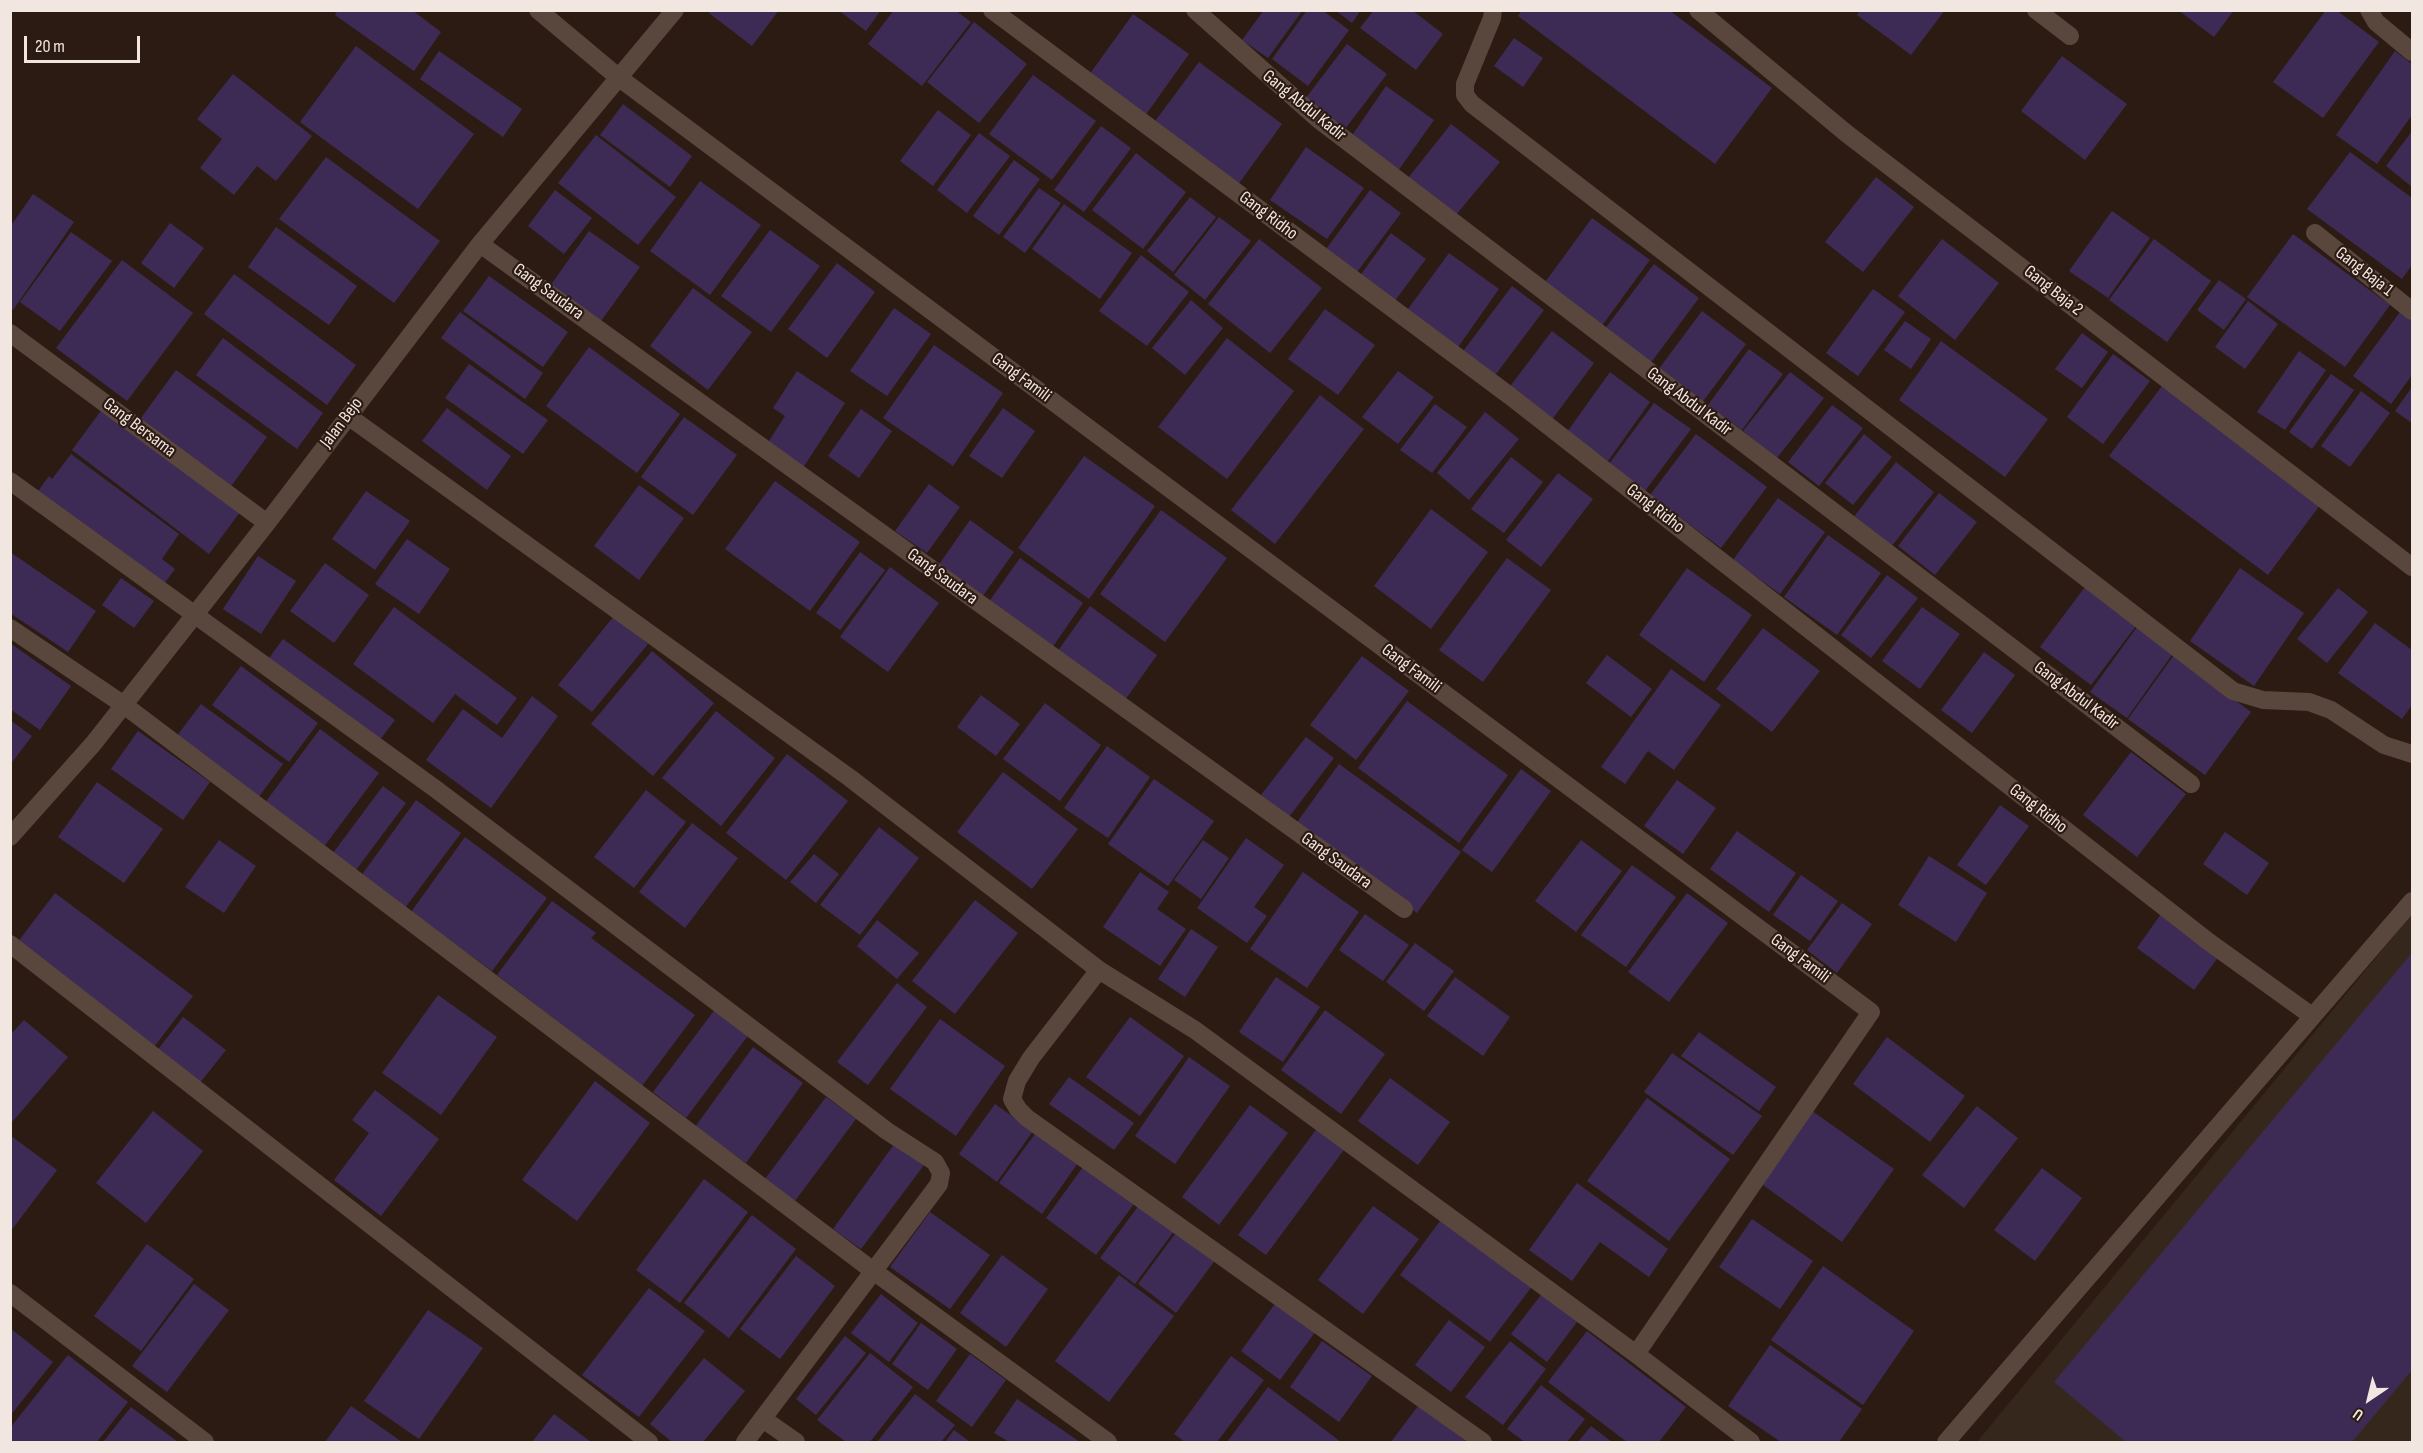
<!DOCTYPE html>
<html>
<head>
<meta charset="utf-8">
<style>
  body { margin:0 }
  #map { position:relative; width:2423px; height:1453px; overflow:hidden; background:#2c1b13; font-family:"Sofia Sans Condensed",sans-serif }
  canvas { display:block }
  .frame { position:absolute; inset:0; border:12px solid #f2e6e1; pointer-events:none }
  .north { position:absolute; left:2339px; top:1369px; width:60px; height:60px; -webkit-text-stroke:4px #2c1b13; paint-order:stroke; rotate:215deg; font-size:16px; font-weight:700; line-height:24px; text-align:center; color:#f2e6e1 }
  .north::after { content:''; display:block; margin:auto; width:21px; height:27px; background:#f2e6e1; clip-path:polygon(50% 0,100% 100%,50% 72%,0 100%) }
  .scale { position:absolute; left:24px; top:36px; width:116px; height:27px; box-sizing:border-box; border:3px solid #f2e6e1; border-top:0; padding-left:8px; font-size:18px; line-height:21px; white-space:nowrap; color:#f2e6e1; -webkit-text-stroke:4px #2c1b13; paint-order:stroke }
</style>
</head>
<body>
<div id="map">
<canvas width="2423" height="1453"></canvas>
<div class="frame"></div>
<div class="north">U</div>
<div class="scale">20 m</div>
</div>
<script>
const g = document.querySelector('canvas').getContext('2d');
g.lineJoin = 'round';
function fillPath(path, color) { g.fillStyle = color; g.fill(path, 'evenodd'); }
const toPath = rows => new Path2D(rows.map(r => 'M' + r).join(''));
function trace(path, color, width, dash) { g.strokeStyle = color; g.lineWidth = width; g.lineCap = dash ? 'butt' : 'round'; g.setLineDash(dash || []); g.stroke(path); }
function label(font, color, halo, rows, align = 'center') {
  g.font = font + ' "Sofia Sans Condensed",sans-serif'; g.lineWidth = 4.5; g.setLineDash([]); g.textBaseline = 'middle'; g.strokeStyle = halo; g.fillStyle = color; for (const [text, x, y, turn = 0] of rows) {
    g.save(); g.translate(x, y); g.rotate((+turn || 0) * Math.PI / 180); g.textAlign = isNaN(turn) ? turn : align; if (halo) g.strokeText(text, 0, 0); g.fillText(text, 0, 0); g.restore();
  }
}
const industrial = toPath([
  [2412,914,2412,1442,1977,1442]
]);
const building = toPath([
  [338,10,412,10,441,32,414,71,335,15],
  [710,10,779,10,752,46,709,13],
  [838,10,881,10,866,31],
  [894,10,955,10,971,22,922,86,868,44],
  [1264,10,1303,10,1268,58,1242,40],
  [1307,10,1322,10,1349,30,1308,86,1272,59],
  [1335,10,1361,10,1352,23],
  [1374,10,1412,10,1443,34,1416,70,1360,28],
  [1522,10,1669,10,1772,88,1715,164,1518,16],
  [1860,10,1945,10,1911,55,1857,15],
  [2178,10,2234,10,2214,37],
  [2326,10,2336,10,2379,42,2323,118,2273,82],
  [1133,14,1189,54,1145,116,1089,75],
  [974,22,1027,64,979,123,927,82],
  [1514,38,1543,58,1523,87,1494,66],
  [1347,44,1387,74,1345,129,1305,99],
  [356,46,474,134,418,209,300,122],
  [439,51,522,109,503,137,420,79],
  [2395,51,2412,64,2412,115,2377,164,2336,135],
  [2062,56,2127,104,2085,160,2021,111],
  [1199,62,1282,124,1237,186,1153,124],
  [233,74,312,136,276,181,257,166,234,195,200,168,222,139,197,119],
  [1033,75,1096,121,1052,180,989,134],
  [1386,86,1434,120,1398,171,1351,137],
  [623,104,692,156,670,187,600,135],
  [938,110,971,135,933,186,900,161],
  [1451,124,1500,162,1455,216,1408,178],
  [1101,126,1131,148,1084,212,1054,190],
  [2412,131,2412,187,2386,166],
  [979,133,1010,156,967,213,937,190],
  [596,135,676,197,638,245,558,183],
  [1306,147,1364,188,1327,239,1270,200],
  [2350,152,2412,198,2412,265,2402,279,2307,209],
  [1136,153,1186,192,1143,249,1092,210],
  [326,157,440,241,394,303,279,219],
  [1014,160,1040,179,999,235,973,216],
  [1876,177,1914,207,1863,272,1825,242],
  [700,181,761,225,710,295,650,251],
  [1039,188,1061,203,1025,253,1003,237],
  [555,190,592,218,564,254,528,226],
  [1370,190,1401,213,1357,272,1326,249],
  [33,194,74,222,13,310,10,308,10,227],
  [1190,197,1216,217,1173,272,1147,251],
  [1064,204,1132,253,1100,299,1032,249],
  [2112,211,2150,238,2108,298,2069,271],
  [1219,217,1251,241,1205,300,1174,275],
  [1592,218,1650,260,1601,327,1543,285],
  [170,223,204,248,174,288,141,263],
  [276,227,357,286,329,325,248,267],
  [770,230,820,266,771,332,721,296],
  [589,231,640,267,601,321,550,286],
  [71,232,112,261,60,331,20,302],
  [1391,233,1426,259,1394,302,1359,277],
  [2293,234,2390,305,2345,367,2247,297],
  [1259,239,1322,288,1270,353,1208,304],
  [1942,239,1999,283,1955,340,1898,296],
  [2154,239,2211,281,2167,342,2109,300],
  [1449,253,1499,289,1456,350,1405,313],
  [1141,255,1189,292,1147,346,1099,311],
  [122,260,193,313,127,401,56,348],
  [837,263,875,292,827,358,788,329],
  [1654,264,1699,298,1650,364,1604,330],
  [234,274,356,365,327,405,204,314],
  [489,276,568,332,543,367,463,311],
  [2219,280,2246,299,2224,330,2197,310],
  [1512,286,1544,310,1493,378,1461,354],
  [693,288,752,332,708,390,650,346],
  [1873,289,1905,312,1858,376,1826,353],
  [1191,300,1223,328,1185,375,1152,348],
  [2248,301,2278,324,2245,369,2215,347],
  [894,308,931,334,887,396,850,371],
  [1325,309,1375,345,1338,395,1288,359],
  [1702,311,1746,344,1701,404,1658,370],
  [460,312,543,373,525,399,441,338],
  [2400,312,2412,321,2412,375,2391,404,2353,376],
  [1905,321,1931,339,1911,369,1884,350],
  [1552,331,1594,363,1551,421,1508,389],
  [2082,333,2108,352,2082,388,2055,369],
  [223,338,323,413,297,449,196,375],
  [1227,338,1294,391,1227,479,1158,427],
  [1941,341,2048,419,2005,477,1899,400],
  [934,345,1003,393,953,466,883,418],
  [589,347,680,414,637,473,546,406],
  [1749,349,1783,374,1742,430,1708,405],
  [2299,351,2326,370,2285,430,2257,412],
  [2113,354,2150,381,2103,444,2067,417],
  [469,364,548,420,523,454,445,398],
  [176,370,267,437,229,489,138,422],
  [797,371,845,403,803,468,767,444,785,416,773,408],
  [1398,371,1434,397,1398,444,1362,417],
  [1610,372,1650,402,1608,461,1567,432],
  [1790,372,1824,398,1777,458,1743,431],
  [2331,374,2354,390,2312,449,2289,432],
  [2162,386,2320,505,2268,575,2109,456],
  [2412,387,2412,423,2395,411],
  [2361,391,2390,413,2350,467,2321,446],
  [1320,395,1364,429,1275,544,1231,510],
  [1654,403,1691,429,1645,491,1609,464],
  [106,404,243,508,209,554,72,450],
  [1435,404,1467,427,1432,473,1400,450],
  [1832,405,1863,428,1819,486,1788,462],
  [447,408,511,456,487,490,422,441],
  [1003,408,1035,431,1002,478,969,456],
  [861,409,892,431,859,478,828,456],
  [1485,412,1519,439,1469,500,1437,473],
  [684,417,737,455,693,515,641,477],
  [1696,434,1767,487,1721,548,1650,495],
  [1864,434,1892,457,1853,505,1825,483],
  [71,454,179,534,162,559,175,569,161,588,36,494,49,476,52,479],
  [1084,456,1155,506,1089,599,1018,548],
  [1511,457,1543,482,1504,533,1471,509],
  [1896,462,1934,492,1891,547,1853,518],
  [1558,473,1593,499,1541,567,1506,540],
  [775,481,860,542,810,611,725,549],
  [929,484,960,507,927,553,895,531],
  [639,485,684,518,639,580,594,546],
  [366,491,410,521,375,570,332,539],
  [1939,493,1977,522,1935,575,1898,546],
  [1778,498,1825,532,1780,594,1733,560],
  [1431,509,1488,552,1431,629,1374,586],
  [1161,510,1227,558,1165,642,1100,594],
  [970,520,1014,552,982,597,938,566],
  [1828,535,1881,573,1837,635,1784,597],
  [407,539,450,569,419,614,375,584],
  [10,552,96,611,68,652,10,613],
  [860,552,885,570,840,630,816,613],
  [258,556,296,581,261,634,223,609],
  [1020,558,1083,603,1052,648,988,603],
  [1507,558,1551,590,1483,682,1439,650],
  [325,563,369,595,334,643,290,611],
  [890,567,939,603,888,672,840,637],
  [1687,568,1752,615,1704,682,1639,635],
  [2240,568,2304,613,2254,686,2190,641],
  [1887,575,1918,598,1871,658,1841,635],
  [121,578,154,601,134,628,102,605],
  [2088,583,2139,622,2091,685,2040,647],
  [2338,588,2368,612,2327,663,2297,639],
  [1090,606,1157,655,1125,700,1057,652],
  [394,607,517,698,497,725,455,694,433,723,353,664],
  [1922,607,1960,634,1920,689,1882,661],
  [614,616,648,644,592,712,558,685],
  [2140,623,2176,649,2127,718,2090,692],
  [2375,623,2412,650,2412,705,2402,719,2338,673],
  [1763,628,1820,671,1772,732,1716,689],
  [283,639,395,720,379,741,267,661],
  [10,643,71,686,40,730,10,709],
  [652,651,714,703,653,776,591,724],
  [1984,652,2015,675,1972,733,1941,710],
  [1607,655,1652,689,1631,717,1586,683],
  [2174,655,2251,712,2205,775,2128,719],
  [1362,656,1409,691,1356,760,1310,725],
  [241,666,318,723,289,762,212,705],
  [1671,669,1721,705,1674,770,1648,751,1625,784,1601,767],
  [981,695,1020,724,996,756,957,727],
  [532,696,558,716,491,808,426,760,463,709,502,738],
  [1407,701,1508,775,1459,843,1358,768],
  [1045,703,1101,745,1060,801,1003,759],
  [201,704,283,764,258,798,176,737],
  [716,711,775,758,721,826,662,778],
  [10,720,32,736,10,765],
  [320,729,379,773,323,848,264,804],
  [138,731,210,782,183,820,111,769],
  [1306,737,1334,758,1289,817,1261,795],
  [1107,746,1150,777,1108,838,1064,808],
  [2131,752,2186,794,2137,857,2083,815],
  [787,754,848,801,786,880,726,833],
  [1339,764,1461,852,1417,913,1295,825],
  [1521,769,1551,791,1492,872,1462,850],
  [1003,772,1078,829,1032,889,957,832],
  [1154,779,1214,821,1168,886,1108,844],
  [1677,780,1716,808,1683,854,1644,826],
  [97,782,163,829,124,883,58,837],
  [383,786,406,803,356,870,333,853],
  [646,790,686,822,634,888,594,857],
  [416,800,461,833,405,908,361,876],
  [2000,805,2029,826,1986,885,1957,865],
  [692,823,738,858,685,928,639,892],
  [879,827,919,858,860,935,820,905],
  [1737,831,1796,873,1769,912,1710,869],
  [2225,832,2269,863,2247,895,2203,864],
  [465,837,547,898,492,971,411,912],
  [1246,838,1284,865,1254,907,1267,916,1247,943,1197,908],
  [219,840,256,866,224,913,185,887],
  [1203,840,1229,858,1201,899,1174,880],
  [1581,840,1622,871,1576,932,1535,901],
  [814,854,839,874,816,903,790,882],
  [1929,856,1987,893,1956,942,1898,905],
  [1632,865,1676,897,1626,967,1581,935],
  [1140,872,1169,892,1157,909,1186,929,1160,966,1103,927],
  [1303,872,1359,912,1307,988,1250,949],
  [1801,875,1838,901,1810,941,1773,915],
  [55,893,193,996,154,1047,17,943],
  [1687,893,1728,923,1669,1002,1628,972],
  [975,900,1018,933,955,1014,912,981],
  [552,901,596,933,591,938,695,1015,642,1086,497,975],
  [1842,903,1872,924,1837,973,1807,950],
  [1365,914,1409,945,1383,981,1339,950],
  [2161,914,2219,956,2194,990,2137,948],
  [877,920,919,953,897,979,857,946],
  [1191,929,1218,947,1185,997,1158,979],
  [1415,943,1454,971,1424,1011,1386,982],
  [2412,953,2412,1370,2352,1442,2126,1442,2054,1382],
  [1276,977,1320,1007,1283,1062,1239,1032],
  [1455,977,1510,1017,1483,1056,1427,1016],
  [897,983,927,1007,868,1085,837,1062],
  [438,995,497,1037,441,1115,382,1073],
  [716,1008,750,1033,686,1118,653,1092],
  [1325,1010,1385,1054,1341,1114,1281,1070],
  [183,1017,226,1050,199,1084,156,1052],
  [1130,1017,1184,1056,1140,1116,1086,1077],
  [940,1019,1005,1066,956,1136,890,1089],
  [24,1020,68,1057,13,1121,10,1119,10,1035],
  [1699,1032,1776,1087,1759,1111,1681,1056],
  [1887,1037,1965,1096,1930,1142,1853,1084],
  [753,1047,803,1083,746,1163,695,1127],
  [1672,1053,1762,1116,1733,1155,1644,1092],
  [1189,1057,1230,1086,1175,1164,1135,1136],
  [1069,1077,1134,1123,1114,1150,1049,1104],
  [1390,1078,1450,1122,1418,1165,1358,1121],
  [595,1081,650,1123,577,1221,522,1180],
  [375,1090,439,1139,381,1216,334,1180,369,1133,352,1120],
  [826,1097,856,1119,795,1201,765,1179],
  [1647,1098,1730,1159,1669,1241,1587,1181],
  [995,1104,1033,1131,997,1182,959,1154],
  [1250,1105,1288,1133,1219,1225,1182,1197],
  [1977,1106,2018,1138,1964,1208,1922,1175],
  [1808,1108,1894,1169,1842,1242,1756,1180],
  [153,1111,203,1151,146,1223,96,1183],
  [1318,1127,1346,1147,1266,1255,1238,1235],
  [1035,1134,1078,1163,1042,1214,999,1183],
  [10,1135,57,1170,10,1232],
  [895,1143,924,1165,861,1249,833,1229],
  [1083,1167,1134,1204,1096,1255,1046,1218],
  [2042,1168,2082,1198,2035,1261,1994,1230],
  [704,1179,748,1212,680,1303,636,1270],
  [1577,1183,1668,1249,1649,1277,1600,1242,1572,1281,1529,1250],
  [1142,1201,1177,1227,1135,1284,1100,1258],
  [1373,1206,1419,1239,1363,1314,1318,1280],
  [930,1212,990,1255,950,1309,890,1267],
  [752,1215,796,1249,729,1338,684,1303],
  [1443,1217,1533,1285,1490,1342,1400,1275],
  [1752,1219,1813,1261,1780,1309,1719,1267],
  [1178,1230,1216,1259,1176,1313,1138,1284],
  [147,1244,194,1279,141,1351,94,1316],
  [1002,1255,1048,1289,1006,1347,960,1313],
  [796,1256,835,1286,780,1359,740,1329],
  [1823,1266,1914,1331,1863,1405,1771,1340],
  [1119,1275,1174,1316,1109,1402,1055,1361],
  [194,1284,229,1310,167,1392,132,1366],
  [649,1288,705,1331,639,1417,582,1375],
  [1544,1291,1580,1318,1547,1362,1511,1334],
  [881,1294,918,1323,889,1362,851,1333],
  [1277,1301,1316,1331,1280,1380,1241,1351],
  [428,1310,483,1348,419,1439,364,1401],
  [1449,1320,1485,1347,1451,1392,1415,1365],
  [921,1323,957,1349,928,1390,892,1364],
  [10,1328,53,1362,10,1416],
  [1587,1331,1686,1407,1659,1442,1627,1442,1548,1382],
  [845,1336,866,1353,816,1415,796,1399],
  [1322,1341,1372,1376,1339,1422,1290,1387],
  [1510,1341,1546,1369,1503,1425,1465,1397],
  [1770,1345,1862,1409,1839,1442,1781,1442,1728,1406],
  [870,1353,913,1387,870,1442,846,1442,817,1420],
  [970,1354,1006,1380,972,1427,936,1401],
  [68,1355,128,1402,97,1442,10,1442,10,1428],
  [1231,1356,1264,1380,1217,1442,1185,1442,1174,1434],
  [704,1358,745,1391,703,1442,672,1442,650,1424],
  [1541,1385,1585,1419,1567,1442,1525,1442,1507,1429],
  [1268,1387,1341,1442,1227,1442],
  [915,1394,955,1425,941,1442,877,1442],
  [1017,1399,1080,1442,1009,1442,994,1433],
  [351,1406,402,1442,325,1442],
  [1418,1406,1465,1440,1464,1442,1391,1442],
  [131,1407,178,1442,103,1442],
  [554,1414,591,1442,532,1442],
  [1591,1426,1612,1442,1578,1442],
  [954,1430,970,1442,945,1442]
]);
const minor = toPath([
  [538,10,618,77,1871,1012,1636,1354],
  [992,10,1510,396,2209,942,2312,1016],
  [1195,10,1318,119,2191,784],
  [1493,10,1492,18,1465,84,1465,95,1472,104,2233,691,2263,700,2309,702,2331,710,2384,745,2412,754],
  [1698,10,1846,133,2412,567],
  [2036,10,2070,36],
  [2369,10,2376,22,2412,52],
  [2315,233,2412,311],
  [480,244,1404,909],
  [10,333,267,523],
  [348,416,850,778,1099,970,1195,1030,1636,1354,1751,1442],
  [10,481,437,790,887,1131,935,1162,941,1173,939,1184,745,1442],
  [10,628,124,705,872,1270,1108,1442],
  [10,837,93,744,267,523,480,244,675,10],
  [10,944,649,1442],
  [1099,970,1031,1058,1017,1081,1012,1099,1018,1109,1027,1118,1483,1442],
  [10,1293,205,1442],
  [763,1419,796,1442],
  [1946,1442,2412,901]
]);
const streetNames = [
  ["Gang Abdul Kadir",1304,106,39],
  ["Gang Ridho",1268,216,37],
  ["Gang Baja 1",2364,272,38],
  ["Gang Baja 2",2053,291,38],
  ["Gang Saudara",548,292,36],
  ["Gang Famili",1021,378,37],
  ["Gang Abdul Kadir",1689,402,37],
  ["Jalan Bejo",342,423,-53],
  ["Gang Bersama",139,428,37],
  ["Gang Ridho",1655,509,38],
  ["Gang Saudara",942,577,36],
  ["Gang Famili",1411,669,37],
  ["Gang Abdul Kadir",2076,696,37],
  ["Gang Ridho",2038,809,38],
  ["Gang Saudara",1336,861,36],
  ["Gang Famili",1800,959,37]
];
fillPath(industrial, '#36271c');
fillPath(building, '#3e2b55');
trace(minor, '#59463d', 18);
label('18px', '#f2e6e1', '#2c1b13', streetNames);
</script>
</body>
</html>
